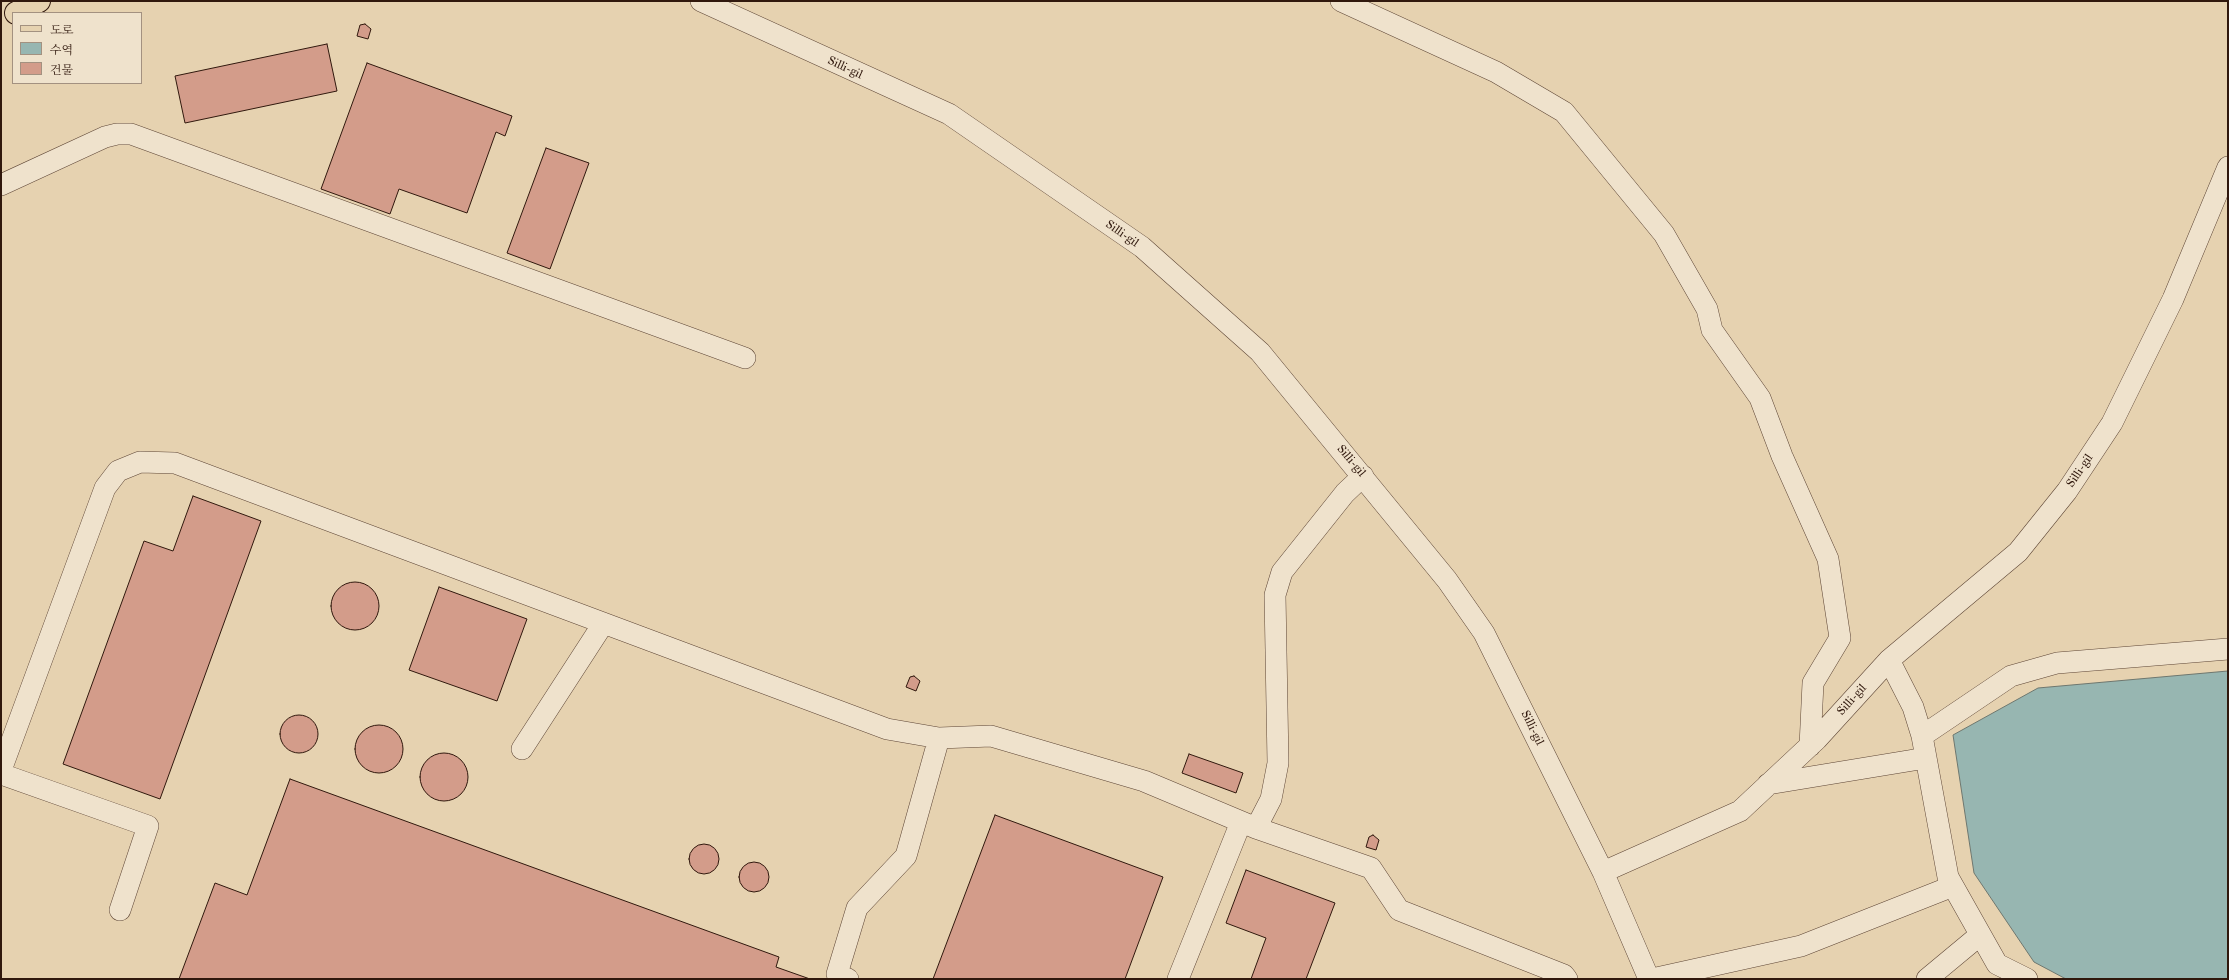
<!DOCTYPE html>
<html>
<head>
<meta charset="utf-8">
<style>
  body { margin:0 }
  #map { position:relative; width:2229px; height:980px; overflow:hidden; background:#e6d2b0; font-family:"IM FELL Great Primer","Noto Serif KR",serif }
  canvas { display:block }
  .frame { position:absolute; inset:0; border:2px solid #30180d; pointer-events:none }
  .legend { position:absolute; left:12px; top:12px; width:130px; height:72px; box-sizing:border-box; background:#efe2cc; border:1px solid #a39180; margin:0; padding:5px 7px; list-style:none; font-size:12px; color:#30180d }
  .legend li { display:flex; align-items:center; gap:8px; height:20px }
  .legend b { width:20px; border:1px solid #a39180 }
</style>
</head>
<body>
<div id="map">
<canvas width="2229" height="980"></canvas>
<div class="frame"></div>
<ul class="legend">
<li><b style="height:5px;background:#e6d2b0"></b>도로</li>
<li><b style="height:11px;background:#97b6b1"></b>수역</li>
<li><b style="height:11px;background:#d39c8a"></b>건물</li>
</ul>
</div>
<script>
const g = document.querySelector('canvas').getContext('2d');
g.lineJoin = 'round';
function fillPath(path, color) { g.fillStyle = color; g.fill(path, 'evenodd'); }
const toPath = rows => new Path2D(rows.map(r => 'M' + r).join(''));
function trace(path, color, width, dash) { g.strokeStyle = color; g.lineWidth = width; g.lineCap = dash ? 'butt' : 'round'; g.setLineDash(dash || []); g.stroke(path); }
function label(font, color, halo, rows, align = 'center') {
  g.font = font + ' "IM FELL Great Primer",serif'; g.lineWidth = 3; g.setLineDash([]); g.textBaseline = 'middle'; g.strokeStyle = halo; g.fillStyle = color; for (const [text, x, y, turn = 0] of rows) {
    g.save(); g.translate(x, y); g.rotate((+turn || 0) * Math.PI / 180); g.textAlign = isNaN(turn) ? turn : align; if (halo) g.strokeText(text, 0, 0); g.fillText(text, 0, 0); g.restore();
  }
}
const water = toPath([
  [2228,671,2228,979,2066,979,2034,962,1974,873,1953,735,2038,688,2228,671]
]);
const building = toPath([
  [365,24,371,29,368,39,357,36,360,25,365,24],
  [327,44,337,91,185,123,175,76,327,44],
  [367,63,512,116,505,136,496,132,467,213,399,189,390,214,321,189,367,63],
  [546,148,589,163,550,269,507,253,546,148],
  [193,496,261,521,160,799,63,764,144,541,173,551,193,496],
  '331 606a24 24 0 1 1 48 0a24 24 0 1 1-48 0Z',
  [439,587,527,619,497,701,409,670,439,587],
  [914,676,920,681,916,691,906,687,910,677,914,676],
  '280 734a19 19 0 1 1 38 0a19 19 0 1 1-38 0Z',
  '355 749a24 24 0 1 1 48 0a24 24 0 1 1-48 0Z',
  '420 777a24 24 0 1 1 48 0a24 24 0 1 1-48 0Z',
  [1189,754,1243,773,1236,793,1182,773,1189,754],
  [290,779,779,957,776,967,810,979,179,979,215,883,247,895,290,779],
  [995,815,1163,877,1125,979,933,979,995,815],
  [1373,835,1379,840,1376,850,1366,847,1369,837,1373,835],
  '689 859a15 15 0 1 1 30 0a15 15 0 1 1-30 0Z',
  '739 877a15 15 0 1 1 30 0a15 15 0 1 1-30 0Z',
  [1246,870,1335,903,1306,979,1251,979,1266,938,1226,923,1246,870]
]);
const minor = toPath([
  [701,1,949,114,1142,247,1260,352,1447,580,1484,633,1603,872,1649,979],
  [1341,1,1496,72,1564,112,1664,234,1707,309,1712,330,1760,398,1782,456,1828,559,1840,638,1813,683,1810,746],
  [1,185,105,137,117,134,131,134,745,358],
  [1889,660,1913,707,1922,736],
  [522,749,603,624],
  [1,770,105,488,118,471,140,462,175,463,887,729,939,738,991,736,1144,781,1256,828,1371,868,1399,910,1564,975,1567,979],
  [1,774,148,826,120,910],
  [1768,784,1926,758],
  [1256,828,1271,799,1278,763,1275,595,1282,572,1345,493,1363,476],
  [1603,872,1740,811,1817,739,1889,660,2018,552,2067,491,2112,423,2173,299,2228,167],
  [848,979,837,974,857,908,906,856,939,738],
  [1178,979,1241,822],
  [1652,979,1801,946,1953,886],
  [1927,979,1980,935],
  [2027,979,1997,964,1948,877,1922,736,2011,676,2057,663,2228,649]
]);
const major = toPath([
  [16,13,39,1]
]);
const streetNames = [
  ["Silli-gil",845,68,25],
  ["Silli-gil",1122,234,35],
  ["Silli-gil",1351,461,50],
  ["Silli-gil",2080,471,-56],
  ["Silli-gil",1852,700,-48],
  ["Silli-gil",1532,728,64]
];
fillPath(water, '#97b6b1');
trace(water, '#6e776f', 1);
fillPath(building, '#d39c8a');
trace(building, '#30180d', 1);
trace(minor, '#5e4636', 22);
trace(major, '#30180d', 24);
trace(minor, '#efe2cc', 21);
trace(major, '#e6d2b0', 22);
label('12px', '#30180d', '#efe2cc', streetNames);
</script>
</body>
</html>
